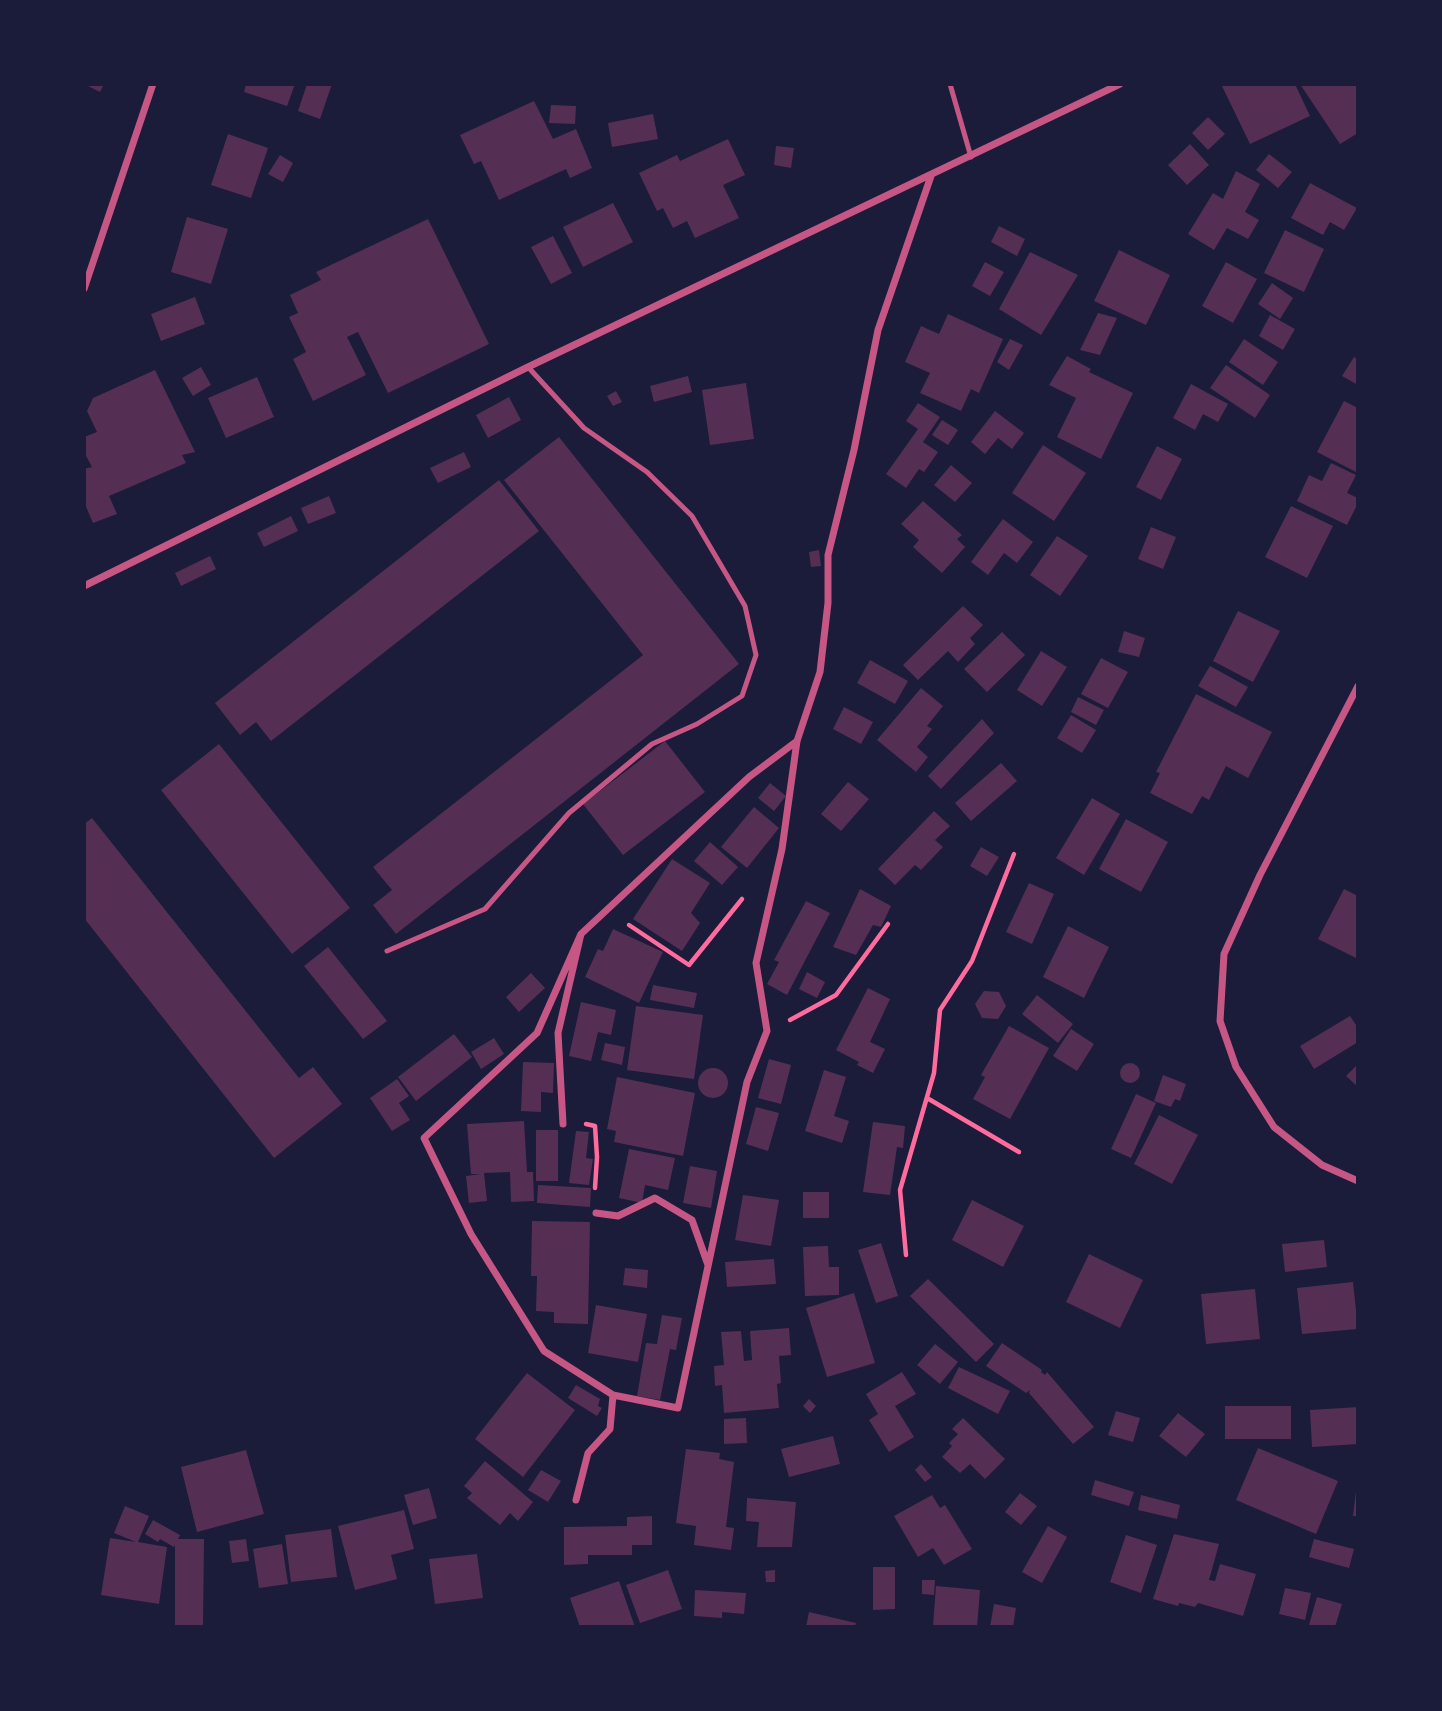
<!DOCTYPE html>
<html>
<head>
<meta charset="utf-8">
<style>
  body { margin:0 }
  #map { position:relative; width:1442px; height:1711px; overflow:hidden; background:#1b1b3a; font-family:"Alegreya Sans",sans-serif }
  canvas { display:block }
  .frame { position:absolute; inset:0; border:86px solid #1b1b3a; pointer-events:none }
</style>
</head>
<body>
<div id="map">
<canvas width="1442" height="1711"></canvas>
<div class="frame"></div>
</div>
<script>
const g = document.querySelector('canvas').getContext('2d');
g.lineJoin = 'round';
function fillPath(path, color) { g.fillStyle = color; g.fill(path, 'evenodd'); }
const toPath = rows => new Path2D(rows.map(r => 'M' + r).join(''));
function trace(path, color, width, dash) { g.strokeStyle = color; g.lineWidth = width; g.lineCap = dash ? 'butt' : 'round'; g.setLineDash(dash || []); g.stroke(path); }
const building = toPath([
  [84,84,104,84,100,92],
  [246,84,295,84,287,106,244,92],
  [307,84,332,84,320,119,298,111],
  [1221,84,1295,84,1310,116,1250,144],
  [1300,84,1358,84,1358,133,1340,144],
  [534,101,553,139,576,129,592,168,570,178,566,169,499,200,481,161,474,164,460,135],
  [551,105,576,106,575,124,549,123],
  [653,114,658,139,612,147,608,123],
  [1208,117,1225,134,1208,150,1192,133],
  [228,134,268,148,251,198,211,185],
  [728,139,745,175,723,185,739,218,695,238,687,221,673,228,663,208,657,211,639,173,677,155,680,161],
  [1190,144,1209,165,1187,185,1168,165],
  [776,146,794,148,791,168,774,165],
  [1269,154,1292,172,1278,188,1256,170],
  [280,155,293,163,283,182,268,174],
  [1236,171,1260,184,1245,212,1259,220,1248,239,1227,228,1214,250,1188,234,1213,193,1223,199],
  [1310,183,1357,208,1344,230,1330,222,1323,235,1291,218],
  [613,203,633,242,583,267,563,227],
  [187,217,228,229,211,284,171,272],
  [428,219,489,344,388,393,358,332,347,337,366,375,313,401,293,359,306,352,289,317,298,313,290,295,321,280,316,272],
  [999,226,1025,239,1017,256,991,242],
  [1285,230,1324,249,1304,292,1264,273],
  [553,236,572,273,551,284,531,247],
  [1119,250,1170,275,1146,325,1094,301],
  [1030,252,1078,275,1041,335,999,309],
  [985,262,1004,272,990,296,972,286],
  [1226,262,1257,279,1233,323,1202,306],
  [1272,283,1293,298,1280,319,1258,304],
  [195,297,205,324,161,341,151,314],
  [1098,313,1117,318,1100,355,1080,350],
  [948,314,1003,339,979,393,971,389,961,411,920,393,930,373,905,362,921,326,939,334],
  [1270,315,1295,329,1283,350,1259,336],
  [1010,339,1023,345,1009,370,997,362],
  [1244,339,1278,362,1263,385,1229,362],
  [1067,356,1091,369,1089,372,1133,393,1101,459,1057,437,1076,398,1049,385],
  [1354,357,1358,359,1358,385,1342,376],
  [1226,365,1270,395,1255,418,1210,388],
  [201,367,211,385,193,396,182,378],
  [155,370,195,452,182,455,186,463,109,496,117,514,93,523,84,502,84,469,92,467,84,452,84,437,97,432,87,411,93,398],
  [688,376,692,392,654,402,650,386],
  [257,377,274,417,226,438,208,398],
  [746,383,754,439,710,445,702,390],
  [1191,384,1228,404,1218,422,1203,414,1195,430,1173,418],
  [616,391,622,402,613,406,607,396],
  [509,397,521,420,488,438,476,415],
  [1344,401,1358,408,1358,473,1317,452],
  [918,403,940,417,923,442,938,452,924,472,919,469,906,488,886,474,918,429,906,421],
  [995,411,1024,433,1012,449,998,438,985,454,971,442],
  [942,420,958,430,948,445,932,435],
  [559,437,739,664,396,934,373,905,392,890,373,867,643,655,504,480],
  [1043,445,1086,473,1054,521,1012,493],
  [1157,446,1182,459,1161,500,1136,487],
  [464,452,471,467,438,483,430,468],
  [1331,463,1356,475,1347,493,1358,498,1358,503,1347,525,1297,501,1309,475,1322,481],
  [951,465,972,483,955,502,934,485],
  [499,480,539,531,271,741,256,722,240,735,215,703],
  [329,496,336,513,308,524,301,508],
  [923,501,962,535,957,539,965,547,942,573,913,547,919,540,901,524],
  [1291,506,1333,526,1307,578,1265,557],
  [291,516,298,531,264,547,257,533],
  [1003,519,1033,542,1017,563,1004,553,988,575,971,562],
  [1151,527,1176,537,1163,569,1138,559],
  [1057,536,1088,556,1060,596,1030,575],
  [819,550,821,566,811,567,809,552],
  [210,556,216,569,181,586,175,573],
  [963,606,983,625,970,638,975,644,958,662,948,651,918,680,903,665],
  [1238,611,1280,631,1253,682,1213,661],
  [1124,631,1145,638,1139,657,1118,652],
  [1002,632,1025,655,987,692,964,669],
  [1041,651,1067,667,1042,706,1017,690],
  [1101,658,1128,672,1108,708,1081,694],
  [870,660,908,681,895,704,857,683],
  [1210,666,1248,687,1236,707,1198,686],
  [921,688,943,706,927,726,932,729,917,747,928,757,916,772,877,740],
  [1196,694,1272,732,1248,778,1226,766,1209,800,1202,796,1192,814,1150,793,1160,773,1156,772],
  [1078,697,1104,710,1096,725,1071,712],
  [844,707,873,722,861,744,833,729],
  [1071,715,1096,730,1082,753,1057,738],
  [982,719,994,733,941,789,928,776],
  [665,741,705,792,623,855,583,804],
  [219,744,350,908,292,954,161,790],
  [1001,763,1017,781,971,821,955,803],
  [848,782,869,799,841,831,821,814],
  [770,783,786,796,774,811,758,798],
  [1092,798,1120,814,1084,875,1056,858],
  [754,807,779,828,747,868,721,847],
  [934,811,950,826,935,840,943,847,921,870,915,865,895,885,878,869],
  [92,818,299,1078,313,1067,342,1104,274,1158,84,918,84,824],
  [1126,819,1168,842,1141,892,1099,869],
  [710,842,738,867,722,885,694,861],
  [981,847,999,857,987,876,970,866],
  [672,859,710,883,691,913,700,923,682,951,633,919],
  [1029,883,1054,894,1032,944,1006,932],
  [860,889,891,906,881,927,873,925,856,955,833,947],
  [1344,889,1358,896,1358,959,1318,939],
  [806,901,830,913,787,995,767,984,779,962,774,960],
  [1068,926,1109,947,1084,998,1043,977],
  [613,929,663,952,639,1003,585,977,598,949,603,951],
  [328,947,387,1021,363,1039,304,966],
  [807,972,825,982,817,998,799,989],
  [531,973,545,988,519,1012,506,997],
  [653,985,697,993,694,1008,650,1000],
  [868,988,890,999,870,1042,885,1049,873,1073,857,1065,859,1062,836,1050],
  [984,991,999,992,1006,1006,998,1019,982,1018,975,1004],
  [1037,995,1073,1024,1058,1043,1022,1014],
  [581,1002,616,1010,611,1035,598,1032,591,1061,569,1056],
  [636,1006,703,1015,694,1079,627,1070],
  [1350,1016,1358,1028,1358,1042,1314,1069,1300,1046],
  [1009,1026,1049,1048,1010,1119,973,1099,985,1077,981,1075],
  [1071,1029,1094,1044,1077,1071,1053,1056],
  [454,1034,472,1057,416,1101,398,1077],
  [494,1038,504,1054,481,1069,471,1052],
  [605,1043,625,1047,622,1065,601,1060],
  [769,1059,791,1065,781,1104,758,1098],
  [523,1062,554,1063,553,1093,541,1092,541,1112,521,1111],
  '1120 1073a10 10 0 1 1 20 0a10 10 0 1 1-20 0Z',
  [1358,1064,1358,1087,1346,1076],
  '698 1083a15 15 0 1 1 30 0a15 15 0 1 1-30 0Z',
  [824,1070,846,1077,834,1116,849,1121,842,1143,805,1131],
  [1163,1075,1186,1084,1180,1101,1175,1099,1171,1107,1154,1101],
  [617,1077,695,1093,683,1156,614,1142,616,1131,607,1129],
  [397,1079,409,1096,399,1103,410,1120,392,1131,370,1098],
  [1136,1094,1156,1103,1131,1158,1111,1149],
  [756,1107,779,1113,768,1151,746,1144],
  [1159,1115,1198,1135,1172,1184,1134,1164],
  [524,1121,527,1172,533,1172,534,1201,511,1202,510,1172,484,1173,487,1201,469,1203,466,1176,481,1174,471,1174,467,1124],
  [873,1122,905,1126,903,1148,897,1147,890,1195,863,1192],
  [536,1130,558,1130,558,1181,536,1181],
  [576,1131,589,1132,586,1158,593,1159,589,1185,569,1183],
  [629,1149,675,1158,668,1190,645,1185,642,1203,619,1198],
  [690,1166,717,1171,711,1208,683,1203],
  [538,1185,591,1188,590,1207,537,1203],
  [803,1192,829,1192,829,1218,803,1218],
  [743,1195,779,1200,771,1246,735,1240],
  [972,1200,1024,1226,1003,1267,952,1240],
  [532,1221,590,1222,588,1324,554,1323,554,1312,536,1311,537,1276,531,1276],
  [1324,1240,1327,1267,1285,1272,1282,1244],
  [881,1243,898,1296,876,1303,858,1250],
  [828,1246,829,1267,839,1267,839,1295,805,1296,803,1247],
  [1089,1254,1143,1280,1120,1328,1066,1302],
  [774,1259,776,1284,727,1287,725,1262],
  [625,1268,648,1270,647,1288,623,1285],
  [928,1279,994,1344,976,1362,910,1296],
  [1353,1282,1358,1329,1302,1334,1297,1288],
  [1255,1289,1260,1339,1206,1344,1201,1294],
  [854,1293,875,1363,827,1377,806,1308],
  [596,1305,647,1314,638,1362,588,1353],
  [662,1315,682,1318,676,1350,670,1349,660,1400,637,1396,646,1343,657,1344],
  [789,1328,791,1355,779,1356,781,1383,777,1384,779,1408,724,1413,722,1385,715,1386,714,1366,724,1365,721,1332,741,1331,744,1361,752,1360,750,1331],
  [1002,1343,1042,1370,1041,1372,1045,1375,1047,1372,1094,1427,1073,1444,1029,1393,1030,1390,1026,1393,986,1366],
  [935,1344,958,1362,940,1384,917,1365],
  [959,1367,1010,1391,998,1414,948,1388],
  [902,1372,916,1394,895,1406,914,1437,889,1452,869,1420,878,1414,866,1394],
  [527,1373,575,1410,523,1477,475,1439],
  [576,1385,600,1399,598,1406,602,1408,597,1416,568,1398],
  [809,1399,816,1406,810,1413,803,1406],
  [1225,1406,1291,1406,1291,1439,1225,1439],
  [1358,1407,1358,1444,1312,1447,1310,1410],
  [1116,1411,1140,1418,1133,1442,1108,1435],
  [1178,1413,1205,1434,1186,1457,1159,1436],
  [746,1418,747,1443,724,1444,724,1419],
  [963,1418,1005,1459,985,1479,970,1464,960,1473,942,1457,952,1446,949,1443,958,1434,952,1429],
  [833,1436,840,1464,789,1477,781,1449],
  [1258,1448,1338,1481,1316,1534,1236,1500],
  [686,1449,720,1453,719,1459,734,1462,726,1527,734,1528,731,1550,694,1545,696,1526,676,1523],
  [246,1450,264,1514,197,1532,181,1467],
  [485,1461,533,1502,518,1521,510,1513,500,1525,467,1498,472,1493,464,1486],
  [921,1464,932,1477,925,1482,915,1470],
  [541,1470,561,1481,548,1502,528,1490],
  [1095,1480,1134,1492,1129,1506,1091,1495],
  [429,1488,437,1518,413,1525,404,1495],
  [1356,1491,1358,1491,1358,1516,1353,1516],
  [1020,1493,1037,1506,1021,1525,1005,1512],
  [932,1495,940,1508,945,1505,972,1549,944,1565,933,1548,918,1557,894,1516],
  [1141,1495,1180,1505,1177,1519,1138,1510],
  [747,1498,796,1502,792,1547,757,1547,759,1522,746,1521],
  [125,1506,149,1516,138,1542,167,1547,159,1604,101,1595,110,1538,136,1542,114,1533],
  [404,1510,414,1549,391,1555,397,1579,355,1590,338,1526],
  [652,1516,652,1545,632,1545,632,1555,588,1555,588,1564,564,1565,564,1527,627,1526,627,1517],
  [153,1520,180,1535,178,1539,204,1539,203,1627,175,1627,175,1545,174,1547,160,1539,158,1542,145,1534],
  [1048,1526,1067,1537,1042,1583,1022,1572],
  [331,1529,337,1577,291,1582,285,1535],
  [1174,1534,1219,1544,1209,1580,1215,1581,1220,1564,1256,1574,1243,1616,1198,1603,1195,1607,1179,1603,1178,1606,1153,1599],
  [1126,1535,1157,1545,1141,1593,1110,1582],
  [246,1539,249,1561,232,1563,229,1541],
  [1314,1539,1354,1549,1349,1568,1309,1557],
  [282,1544,288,1584,259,1588,253,1549],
  [477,1554,483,1598,435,1604,429,1559],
  [873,1567,895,1567,895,1609,873,1610],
  [668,1570,682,1609,640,1623,626,1585],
  [775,1570,775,1582,766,1582,765,1571],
  [922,1580,935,1580,934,1595,922,1594],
  [619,1581,635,1627,580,1627,570,1598],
  [936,1586,980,1590,977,1627,933,1626],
  [1285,1588,1311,1593,1305,1620,1279,1614],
  [695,1590,746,1593,744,1614,722,1612,722,1618,694,1616],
  [1317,1597,1342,1604,1335,1627,1309,1625],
  [994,1604,1016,1608,1013,1627,990,1627],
  [809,1612,856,1623,855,1627,806,1627]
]);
const path = toPath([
  [629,925,689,965,742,899],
  [790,1020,836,995,888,924],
  [927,1098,1019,1152],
  [586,1124,595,1126,597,1157,595,1188],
  [906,1255,900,1190,934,1073,940,1010,972,961,1014,854]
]);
const service = toPath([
  [950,84,971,157],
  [387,951,485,909,569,813,652,744,697,724,742,696,756,655,745,606,692,516,647,472,584,428,528,367]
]);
const minor = toPath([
  [84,289,153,84],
  [84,586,528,367,1120,84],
  [1358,686,1260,875,1224,954,1220,1021,1236,1067,1274,1127,1322,1165,1358,1181],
  [581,934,749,777,797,741],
  [563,1124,558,1033,581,934,537,1033,424,1138,471,1234,544,1351,613,1395],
  [596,1213,618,1216,655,1198,692,1220,708,1265],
  [576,1500,588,1453,610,1429,613,1395,678,1408,747,1082,767,1031,756,963,782,849,797,741,820,672,828,603,828,555,854,450,878,330,931,176]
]);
fillPath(building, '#542f53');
trace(path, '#ff6b9d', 4.5);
trace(service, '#c65784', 5);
trace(minor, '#c65784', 7);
</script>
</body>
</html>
